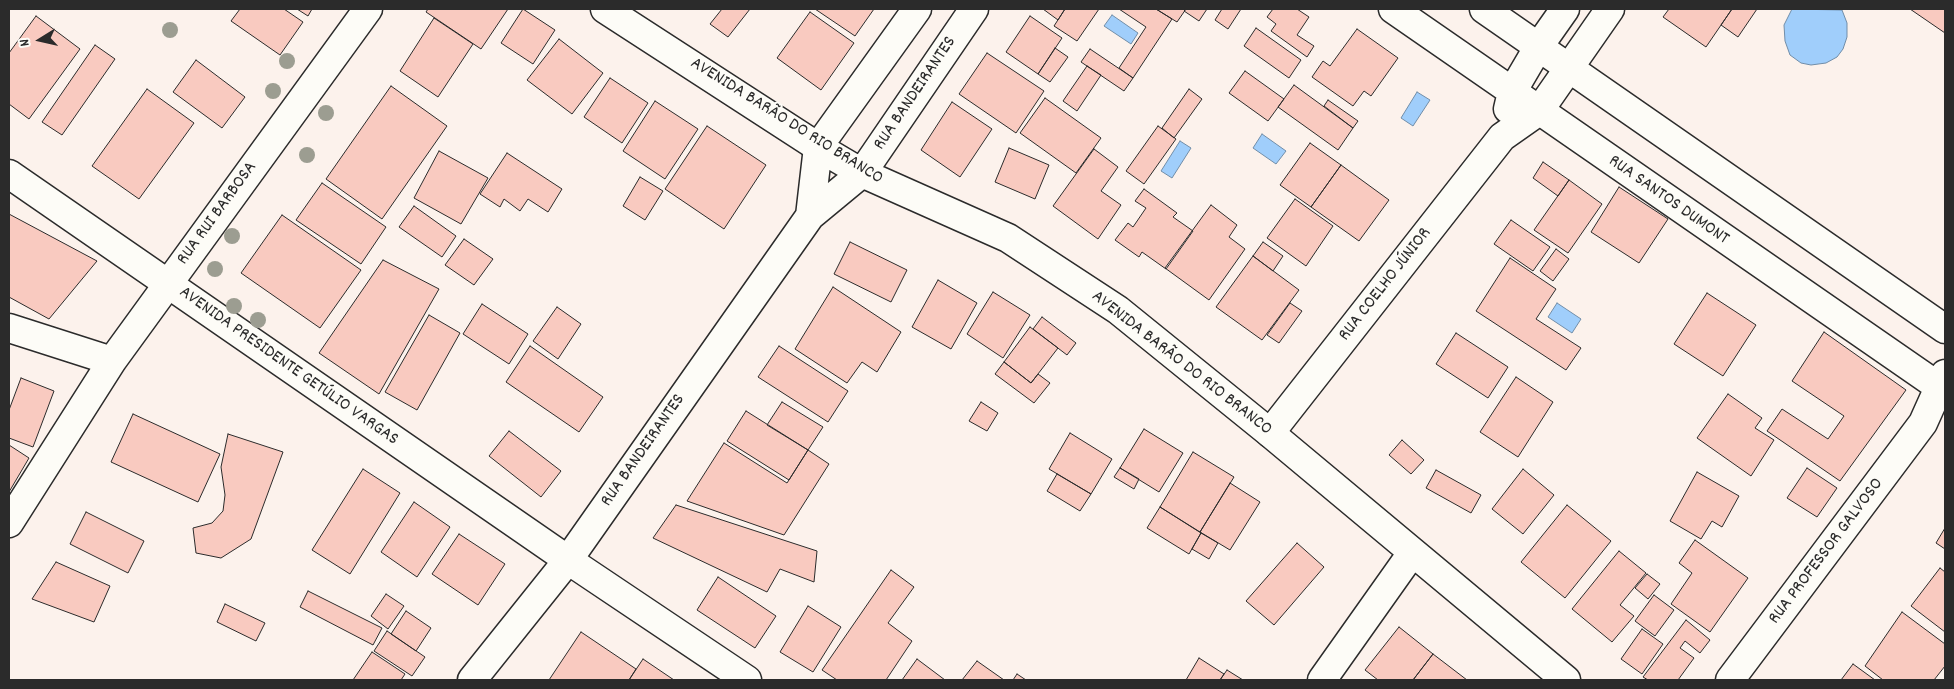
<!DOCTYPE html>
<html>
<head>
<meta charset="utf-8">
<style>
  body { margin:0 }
  #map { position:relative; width:1954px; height:689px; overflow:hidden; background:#fcf2ec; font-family:Dekko,sans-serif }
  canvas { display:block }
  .frame { position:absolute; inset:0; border:10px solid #2b2b2b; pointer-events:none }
  .north { position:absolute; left:15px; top:15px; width:50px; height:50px; -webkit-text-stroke:4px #fdfcf7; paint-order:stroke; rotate:260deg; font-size:14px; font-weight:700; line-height:20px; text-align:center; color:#2b2b2b }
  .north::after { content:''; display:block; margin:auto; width:18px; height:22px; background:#2b2b2b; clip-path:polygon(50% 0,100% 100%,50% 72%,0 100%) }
</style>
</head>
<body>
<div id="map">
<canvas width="1954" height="689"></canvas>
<div class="frame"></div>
<div class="north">N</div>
</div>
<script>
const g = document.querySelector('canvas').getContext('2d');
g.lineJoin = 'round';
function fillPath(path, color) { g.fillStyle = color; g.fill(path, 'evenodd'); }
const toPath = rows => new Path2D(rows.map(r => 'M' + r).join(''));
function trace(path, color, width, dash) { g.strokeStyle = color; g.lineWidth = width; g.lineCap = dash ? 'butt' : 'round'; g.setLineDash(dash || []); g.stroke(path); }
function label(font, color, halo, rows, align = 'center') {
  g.font = font + ' Dekko,sans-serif'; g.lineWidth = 4; g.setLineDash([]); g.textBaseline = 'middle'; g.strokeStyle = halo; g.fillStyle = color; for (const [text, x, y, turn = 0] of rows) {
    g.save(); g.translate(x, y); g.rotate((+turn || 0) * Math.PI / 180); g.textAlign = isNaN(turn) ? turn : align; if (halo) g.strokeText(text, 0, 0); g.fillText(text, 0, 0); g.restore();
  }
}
const water = toPath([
  [1792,9,1842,10,1847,23,1847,37,1843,49,1837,57,1826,63,1811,65,1801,63,1790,55,1785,41,1784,25,1792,9],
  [1112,15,1138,33,1131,44,1104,26,1112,15],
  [1417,92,1430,100,1413,126,1401,118,1417,92],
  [1262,134,1286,151,1276,164,1253,148,1262,134],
  [1180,141,1191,148,1172,178,1161,171,1180,141],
  [1557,303,1581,319,1572,333,1548,317,1557,303]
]);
const building = toPath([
  [240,9,284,9,303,22,280,55,231,21,240,9],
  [297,9,312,9,308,16,297,9],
  [428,9,508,9,481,49,426,12,428,9],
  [523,9,555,30,533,64,501,43,523,9],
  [722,9,750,9,728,37,710,24,722,9],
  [815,9,874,9,855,36,815,9],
  [1043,9,1065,9,1058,20,1043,9],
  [1065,9,1099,9,1077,41,1054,26,1065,9],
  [1119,9,1156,9,1172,19,1133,78,1119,68,1146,27,1119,9],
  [1156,9,1186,9,1177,22,1156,9],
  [1186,9,1207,9,1199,21,1184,11,1186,9],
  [1222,9,1241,9,1228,29,1215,20,1222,9],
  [1273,9,1297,9,1309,17,1297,35,1314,46,1307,57,1271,31,1276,24,1267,17,1273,9],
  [1669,9,1732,9,1706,47,1663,17,1669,9],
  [1732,9,1757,9,1738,37,1721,25,1732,9],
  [1910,9,1945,9,1945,33,1910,9],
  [810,12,854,43,821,90,777,58,810,12],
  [36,16,80,49,29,119,9,104,9,53,36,16],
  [1030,16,1062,38,1038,74,1006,52,1030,16],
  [434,18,473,44,438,97,400,71,434,18],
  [1256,28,1301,60,1289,78,1244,46,1256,28],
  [1357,29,1398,58,1371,96,1364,91,1353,106,1312,77,1323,61,1330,66,1357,29],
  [559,39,603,73,572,114,527,80,559,39],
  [95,45,115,59,62,135,42,122,95,45],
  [1055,48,1068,57,1050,82,1038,74,1055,48],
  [1090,49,1133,78,1124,91,1081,62,1090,49],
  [987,53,1044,91,1016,133,959,94,987,53],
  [196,60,245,97,222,128,173,92,196,60],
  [1087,66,1101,75,1077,111,1063,101,1087,66],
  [1245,71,1284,99,1268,121,1229,93,1245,71],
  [610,78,648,103,622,143,584,117,610,78],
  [1294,85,1353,128,1338,150,1278,107,1294,85],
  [391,86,447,126,382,219,326,179,391,86],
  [147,89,194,123,139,199,92,166,147,89],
  [1189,89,1202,99,1174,138,1162,128,1189,89],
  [1045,98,1101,138,1076,173,1020,133,1045,98],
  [1328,100,1358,121,1353,128,1324,106,1328,100],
  [655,101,698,129,665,179,623,151,655,101],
  [952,102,992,129,960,177,921,150,952,102],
  [707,126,766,165,724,229,665,189,707,126],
  [1158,126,1176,139,1144,184,1126,171,1158,126],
  [1310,143,1341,165,1311,207,1280,185,1310,143],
  [1009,148,1049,165,1035,199,995,182,1009,148],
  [1094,149,1118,167,1101,191,1121,205,1098,239,1053,206,1094,149],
  [439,151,488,178,461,224,414,198,439,151],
  [507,153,562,189,548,212,528,199,520,211,504,199,500,207,480,194,507,153],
  [1543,162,1569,180,1558,196,1533,178,1543,162],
  [1341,165,1389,200,1359,241,1311,207,1341,165],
  [640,177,663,191,645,220,623,206,640,177],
  [1569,180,1602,204,1568,253,1534,230,1569,180],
  [322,183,386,227,361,264,296,220,322,183],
  [1619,187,1668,219,1639,263,1591,232,1619,187],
  [1144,189,1177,213,1173,217,1193,231,1166,269,1142,252,1139,257,1115,240,1128,223,1133,227,1146,208,1135,201,1144,189],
  [1295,199,1333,226,1306,266,1267,238,1295,199],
  [1211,205,1237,225,1229,237,1245,249,1209,300,1165,268,1211,205],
  [414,206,456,236,442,257,399,227,414,206],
  [9,214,97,261,49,319,9,297,9,214],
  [282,215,361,270,320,328,241,273,282,215],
  [1511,220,1550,247,1533,271,1494,244,1511,220],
  [464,239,493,259,474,285,445,265,464,239],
  [850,242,907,270,891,302,834,274,850,242],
  [1263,242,1283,256,1273,271,1253,256,1263,242],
  [1556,249,1569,259,1553,281,1540,271,1556,249],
  [1253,256,1299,290,1262,340,1216,307,1253,256],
  [1510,258,1556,289,1536,319,1581,348,1566,370,1476,311,1510,258],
  [383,260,439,289,379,394,319,353,383,260],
  [938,280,977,303,951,349,912,327,938,280],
  [833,287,901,332,877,372,862,362,847,383,795,349,833,287],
  [993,292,1030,315,1003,358,967,334,993,292],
  [1707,293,1756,325,1723,376,1674,344,1707,293],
  [1290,303,1302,311,1279,343,1267,335,1290,303],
  [482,304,528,334,509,364,463,334,482,304],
  [557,307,581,324,558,359,533,341,557,307],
  [429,315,460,333,417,410,385,392,429,315],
  [1042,317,1076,343,1067,355,1033,329,1042,317],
  [1030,327,1058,348,1031,383,1004,362,1030,327],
  [1824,332,1906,390,1840,481,1767,431,1782,409,1828,439,1844,416,1792,381,1824,332],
  [1456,333,1508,367,1488,398,1436,364,1456,333],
  [530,346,603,397,579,432,506,382,530,346],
  [779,346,848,391,828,422,758,377,779,346],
  [1004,362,1031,383,1038,374,1050,383,1034,403,995,374,1004,362],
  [1516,377,1553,402,1518,457,1480,432,1516,377],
  [21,378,54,391,33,447,9,438,9,410,21,378],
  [1728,394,1762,418,1755,428,1774,440,1751,476,1697,438,1728,394],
  [782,402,823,427,808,450,767,425,782,402],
  [981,402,998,413,987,431,969,421,981,402],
  [746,411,808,450,789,480,727,441,746,411],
  [133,414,220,454,198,502,111,462,133,414],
  [1144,429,1183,453,1159,492,1120,468,1144,429],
  [509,431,561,471,541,497,489,456,509,431],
  [1070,433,1112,459,1091,494,1049,469,1070,433],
  [228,434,283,452,251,539,221,558,196,553,193,528,212,523,223,511,225,495,221,467,228,434],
  [1402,440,1424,460,1411,474,1389,455,1402,440],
  [724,443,787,483,808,450,829,464,784,535,687,501,724,443],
  [9,445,29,458,9,492,9,445],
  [1193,452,1234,477,1200,532,1160,507,1193,452],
  [1120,468,1139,479,1134,489,1114,477,1120,468],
  [1807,468,1837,488,1817,517,1787,498,1807,468],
  [363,469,400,493,350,574,312,550,363,469],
  [1523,469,1554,495,1523,534,1492,509,1523,469],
  [1436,470,1481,495,1471,513,1426,488,1436,470],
  [1697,472,1739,496,1722,527,1712,521,1701,539,1670,521,1697,472],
  [1057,474,1091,494,1080,511,1047,491,1057,474],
  [1230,483,1260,502,1230,550,1200,532,1230,483],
  [414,502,450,527,417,577,381,552,414,502],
  [676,505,817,551,814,582,780,569,767,592,653,538,676,505],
  [1567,505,1611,541,1565,598,1521,562,1567,505],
  [1160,507,1201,533,1189,554,1147,528,1160,507],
  [86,512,144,541,128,573,70,544,86,512],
  [1945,528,1945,549,1936,543,1945,528],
  [1201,533,1218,543,1209,559,1192,549,1201,533],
  [459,534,505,564,478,605,432,574,459,534],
  [1695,540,1748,578,1710,632,1671,604,1692,573,1679,563,1695,540],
  [1297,543,1324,567,1274,625,1246,601,1297,543],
  [1619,551,1646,573,1620,605,1634,616,1612,642,1572,609,1619,551],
  [56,562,110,586,94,622,32,599,56,562],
  [1940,568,1945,572,1945,632,1911,606,1940,568],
  [891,570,914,587,888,623,912,641,886,680,837,680,822,670,891,570],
  [1647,574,1660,584,1648,599,1635,588,1647,574],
  [718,577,776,616,755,648,697,610,718,577],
  [308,591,382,628,373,645,300,607,308,591],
  [386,594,404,606,388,629,371,616,386,594],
  [1654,595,1674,610,1655,636,1635,621,1654,595],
  [225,604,265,623,256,641,217,622,225,604],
  [808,606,841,627,813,672,780,652,808,606],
  [406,611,431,628,416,651,391,634,406,611],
  [1902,612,1945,644,1945,666,1934,680,1883,680,1865,666,1902,612],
  [1686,620,1710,640,1700,653,1685,641,1680,648,1694,658,1678,680,1648,680,1643,677,1686,620],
  [1399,627,1433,654,1413,680,1378,680,1365,670,1399,627],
  [1642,629,1663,644,1642,674,1621,659,1642,629],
  [387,631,425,657,412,676,374,651,387,631],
  [581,632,636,669,629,680,549,680,581,632],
  [372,652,405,674,401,680,353,680,372,652],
  [1433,654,1467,680,1413,680,1433,654],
  [1199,658,1224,674,1220,680,1186,680,1199,658],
  [643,659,674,680,629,680,643,659],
  [917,659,945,680,902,680,917,659],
  [977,661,1004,680,962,680,977,661],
  [1853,664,1875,680,1841,680,1853,664],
  [1227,670,1243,680,1220,680,1227,670],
  [1017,674,1026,680,1013,680,1017,674]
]);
const minor = toPath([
  [605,9,818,147],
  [1393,9,1945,391],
  [1484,9,1945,329],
  [1508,109,1512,92,1539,46,1565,9],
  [9,328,112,361],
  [1270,433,1502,137,1539,111,1610,9],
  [9,523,112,361,368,9],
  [568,560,747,680],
  [1322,680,1412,553],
  [1730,680,1923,423,1945,374]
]);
const tertiary = toPath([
  [818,147,862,173,1008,238,1118,310,1270,433,1566,680],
  [9,174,568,560],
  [810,216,818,147,917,9],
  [472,680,568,560,810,216,862,173,974,9]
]);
const trees = [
  [170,30],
  [287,61],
  [273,91],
  [326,113],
  [307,155],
  [232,236],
  [215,269],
  [234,306],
  [258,320]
];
const streetNames = [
  ["RUA BANDEIRANTES",916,94,-56],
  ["AVENIDA BARÃO DO RIO BRANCO",786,122,32],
  ["RUA SANTOS DUMONT",1668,201,35],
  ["RUA RUI BARBOSA",218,214,-54],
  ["RUA COELHO JÚNIOR",1386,285,-52],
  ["AVENIDA BARÃO DO RIO BRANCO",1181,364,38],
  ["AVENIDA PRESIDENTE GETÚLIO VARGAS",288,367,35],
  ["RUA BANDEIRANTES",644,451,-55],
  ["RUA PROFESSOR GALVOSO",1827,552,-53]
];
fillPath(water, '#a0cefb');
trace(water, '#718da8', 1);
fillPath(building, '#f9cac0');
trace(building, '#2b2b2b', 1);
trace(minor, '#2b2b2b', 31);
trace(tertiary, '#2b2b2b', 31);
trace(minor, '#fdfcf7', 28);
trace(tertiary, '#fdfcf7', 28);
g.fillStyle = '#9c9d91';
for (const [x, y] of trees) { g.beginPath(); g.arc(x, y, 8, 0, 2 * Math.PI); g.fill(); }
label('18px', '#2b2b2b', '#fdfcf7', streetNames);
</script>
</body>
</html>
